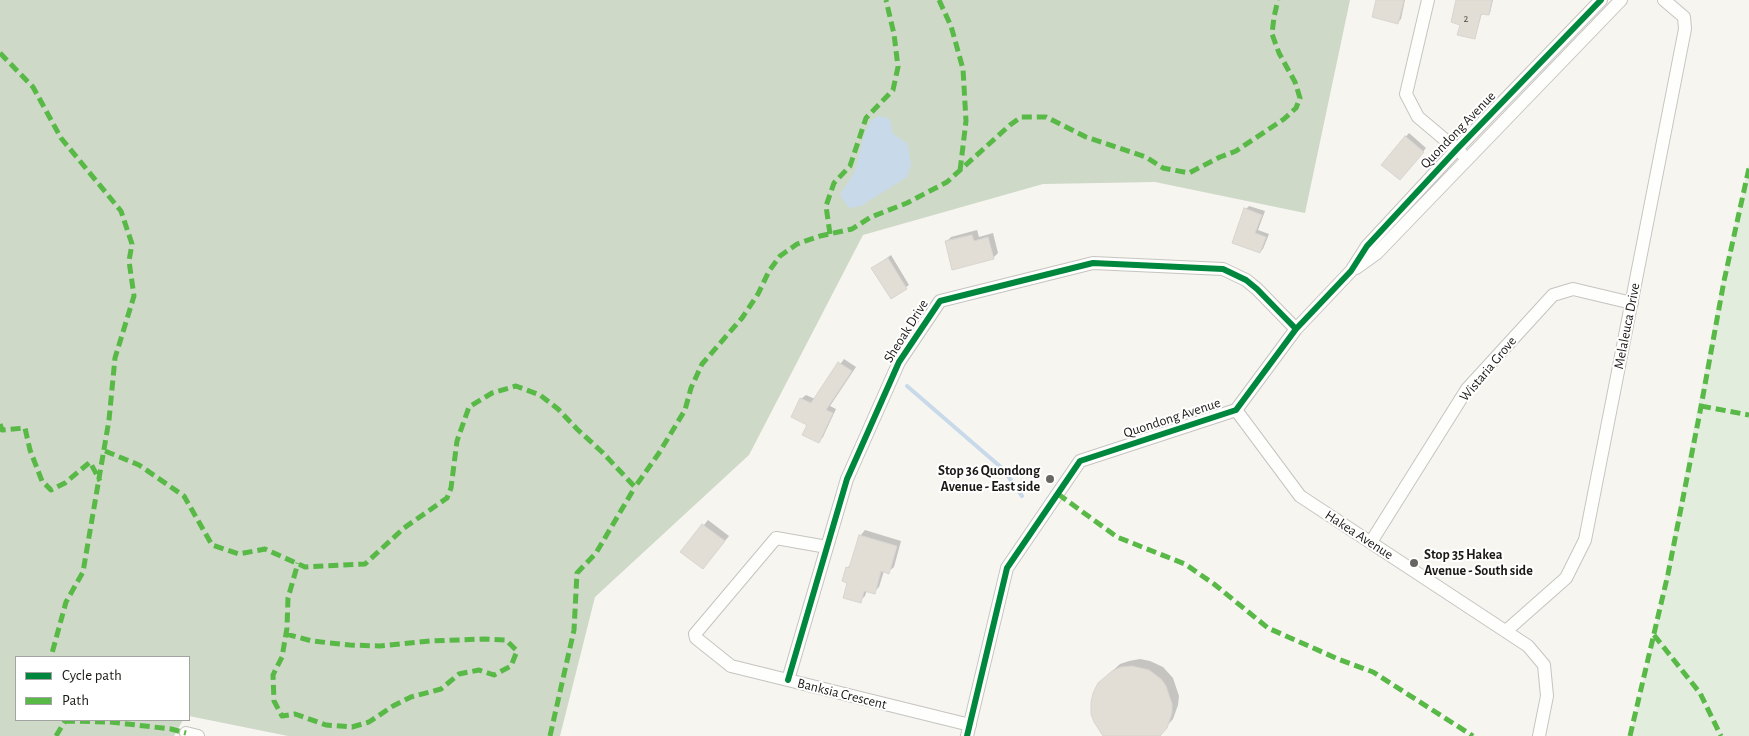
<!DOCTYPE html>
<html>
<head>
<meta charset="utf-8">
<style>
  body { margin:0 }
  #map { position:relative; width:1749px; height:736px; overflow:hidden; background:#f7f5f0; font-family:"Alegreya Sans",sans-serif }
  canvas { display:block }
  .legend { position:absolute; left:15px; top:656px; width:175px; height:65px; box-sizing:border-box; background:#fff; border:1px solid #a3a3a2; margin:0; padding:6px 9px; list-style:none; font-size:15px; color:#1a1916 }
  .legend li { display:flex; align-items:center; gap:10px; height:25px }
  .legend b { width:25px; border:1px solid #a3a3a2 }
</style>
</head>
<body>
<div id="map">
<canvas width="1749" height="736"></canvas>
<ul class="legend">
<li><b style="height:6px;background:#00873e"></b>Cycle path</li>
<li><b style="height:6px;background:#58b947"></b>Path</li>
</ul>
</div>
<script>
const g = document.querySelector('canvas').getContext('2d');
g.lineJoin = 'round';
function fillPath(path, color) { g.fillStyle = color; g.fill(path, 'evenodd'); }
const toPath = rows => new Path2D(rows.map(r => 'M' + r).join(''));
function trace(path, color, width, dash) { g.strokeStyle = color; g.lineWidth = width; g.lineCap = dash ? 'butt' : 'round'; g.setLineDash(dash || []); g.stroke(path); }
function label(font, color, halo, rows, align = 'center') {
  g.font = font + ' "Alegreya Sans",sans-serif'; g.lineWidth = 4; g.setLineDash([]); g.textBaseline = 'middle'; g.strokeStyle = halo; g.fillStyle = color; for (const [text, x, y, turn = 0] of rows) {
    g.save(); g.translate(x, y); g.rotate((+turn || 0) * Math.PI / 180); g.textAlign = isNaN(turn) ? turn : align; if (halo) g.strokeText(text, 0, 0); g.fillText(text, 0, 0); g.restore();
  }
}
const green = toPath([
  [1749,164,1749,736,1630,736,1654,635,1722,281]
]);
const forest = toPath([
  [0,0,1350,0,1305,213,1155,182,1043,184,863,235,749,455,595,597,560,736,288,736,189,716,189,657,16,657,16,720,183,720,174,736,0,736]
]);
const water = toPath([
  [879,116,890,119,893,134,908,144,911,165,907,177,861,206,849,208,840,195,855,171,865,132,871,120]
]);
const shadow = toPath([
  [1377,0,1405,0,1401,19,1398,22],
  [1458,0,1493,0,1490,13,1488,14,1482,13,1475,38,1461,24],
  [1409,133,1426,148,1403,176,1383,164],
  [1249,206,1265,211,1258,230,1269,234,1263,249,1260,252,1246,209],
  [977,230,979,237,993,233,998,253,993,258,946,242,951,237],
  [891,255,909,285,891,297,873,268],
  [844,359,856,367,830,406,836,409,823,437,819,442,809,424,801,399,806,395,815,399],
  [708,520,729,536,708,562,682,552],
  [865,530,901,541,894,567,888,572,884,571,879,587,874,592,867,590,865,596,860,601,849,582,847,568,851,564,860,536],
  [1140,659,1150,661,1163,667,1173,678,1179,696,1178,705,1173,719,1158,736,1105,736,1106,677,1120,664,1129,661]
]);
const stream = toPath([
  [907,386,1003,469,1022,496]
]);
const building = toPath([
  [1376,0,1404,0,1398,24,1372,17,1376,0],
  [1456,0,1492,0,1489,15,1481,14,1475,39,1457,35,1460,25,1451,22,1456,0],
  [1405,136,1424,152,1400,180,1381,165,1405,136],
  [1244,208,1262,215,1255,233,1266,237,1260,253,1232,243,1244,208],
  [972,235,974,241,988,237,994,259,952,270,945,241,972,235],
  [888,258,907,289,891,299,871,268,888,258],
  [838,362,852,371,826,410,833,413,819,443,802,435,807,425,791,417,800,398,811,403,838,362],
  [702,524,725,541,703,569,680,552,702,524],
  [859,535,897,546,889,574,881,571,875,594,864,591,861,603,843,598,847,583,842,581,846,567,849,568,859,535],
  [1132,666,1149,670,1161,679,1166,686,1172,704,1172,713,1167,728,1160,736,1103,736,1094,722,1091,714,1091,702,1093,693,1098,683,1112,671,1121,667,1132,666]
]);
const minor = toPath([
  [1428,0,1406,94,1418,117,1462,154],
  [1356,268,1377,253,1621,0],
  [1236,410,1300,496,1528,646,1544,665,1547,696,1539,736],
  [1371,542,1467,389,1553,295,1573,289,1632,303],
  [827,547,776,538,695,634,696,638,731,666,970,725],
  [1506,631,1566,578,1585,540,1685,29,1684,17,1664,0],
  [788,680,847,479,899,362,940,301,1093,263,1223,269,1246,280,1257,289,1296,329],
  [186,733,198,736],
  [967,736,1007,568,1080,461,1236,410,1296,329,1351,271,1367,246,1457,149,1601,0]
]);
const quiet = toPath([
  [939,0,951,26,963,69,966,121,960,171],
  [0,53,33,87,61,138,121,211,132,244,129,261,134,296,115,358,109,420,83,572,66,602,51,657],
  [830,234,826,206,834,183,850,166,866,118,893,90,898,67,894,34,886,0],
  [1701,406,1749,415],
  [0,424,2,430,25,428,30,450,42,481,51,490,65,483,90,462,100,481],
  [105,451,139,465,184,496,212,545,239,554,265,549,305,567,365,564,404,528,447,498,451,488,457,441,469,407,492,393,516,386,540,395,558,409,577,429,602,452,635,487,659,453,685,410,691,388,702,364,742,318,758,294,769,271,780,256,797,244,820,236,852,229,871,217,907,203,947,182,1010,125,1021,117,1046,117,1086,137,1146,157,1163,168,1189,173,1220,157,1236,151,1284,119,1296,108,1300,98,1295,82,1279,53,1272,34,1274,17,1278,0],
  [1058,494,1117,537,1185,564,1214,584,1268,628,1338,659,1373,672,1473,736],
  [286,634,312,641,350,645,380,646,430,641,484,639,506,640,517,651,511,666,494,675,479,670,459,674,441,689,411,697,393,706,369,722,352,727,326,725,295,714,282,716,274,701,273,675,282,657,286,634,287,628,288,598,298,563],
  [1654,635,1700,693,1721,736],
  [65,721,110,722,171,729,186,733],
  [56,736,65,721],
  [550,736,574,630,577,573,596,553,635,487],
  [1630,736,1668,574,1700,412,1724,281,1749,168]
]);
const cycleway = toPath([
  [788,680,847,479,899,362,940,301,1093,263,1223,269,1246,280,1257,289,1296,329],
  [967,736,1007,568,1080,461,1236,410,1296,329,1351,271,1367,246,1457,149,1601,0]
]);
const markers = [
  [1050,479,5,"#676662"],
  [1414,563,5,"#676662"]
];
const numberNames = [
  ["2",1466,19]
];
const streetNames = [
  ["Quondong Avenue",1458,130,-46],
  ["Melaleuca Drive",1627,326,-79],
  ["Sheoak Drive",906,331,-58],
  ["Wistaria Grove",1488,369,-50],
  ["Quondong Avenue",1172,418,-18],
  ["Hakea Avenue",1359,535,33],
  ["Banksia Crescent",842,694,14]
];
const poiNames = [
  ["Stop 36 Quondong",1040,471],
  ["Avenue - East side",1040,487],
  ["Stop 35 Hakea",1424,555,"left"],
  ["Avenue - South side",1424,571,"left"]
];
fillPath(green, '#e3edde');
fillPath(forest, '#ced9c8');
fillPath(water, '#c8d9ea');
fillPath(shadow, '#0003');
trace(stream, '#c8d9ea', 4);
fillPath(building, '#e2ded6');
trace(building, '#d7d5d1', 1);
trace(minor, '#c6c4c0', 14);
trace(minor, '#fefefd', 12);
trace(quiet, '#58b947', 5, [10, 5]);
trace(cycleway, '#00873e', 6);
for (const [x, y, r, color] of markers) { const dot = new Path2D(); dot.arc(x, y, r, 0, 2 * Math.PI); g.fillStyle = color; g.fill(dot); trace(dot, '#fff', 2); }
label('11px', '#4e4c48', null, numberNames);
label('14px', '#1a1916', '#fff', streetNames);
label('bold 14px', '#1a1916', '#fff', poiNames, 'right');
</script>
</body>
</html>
